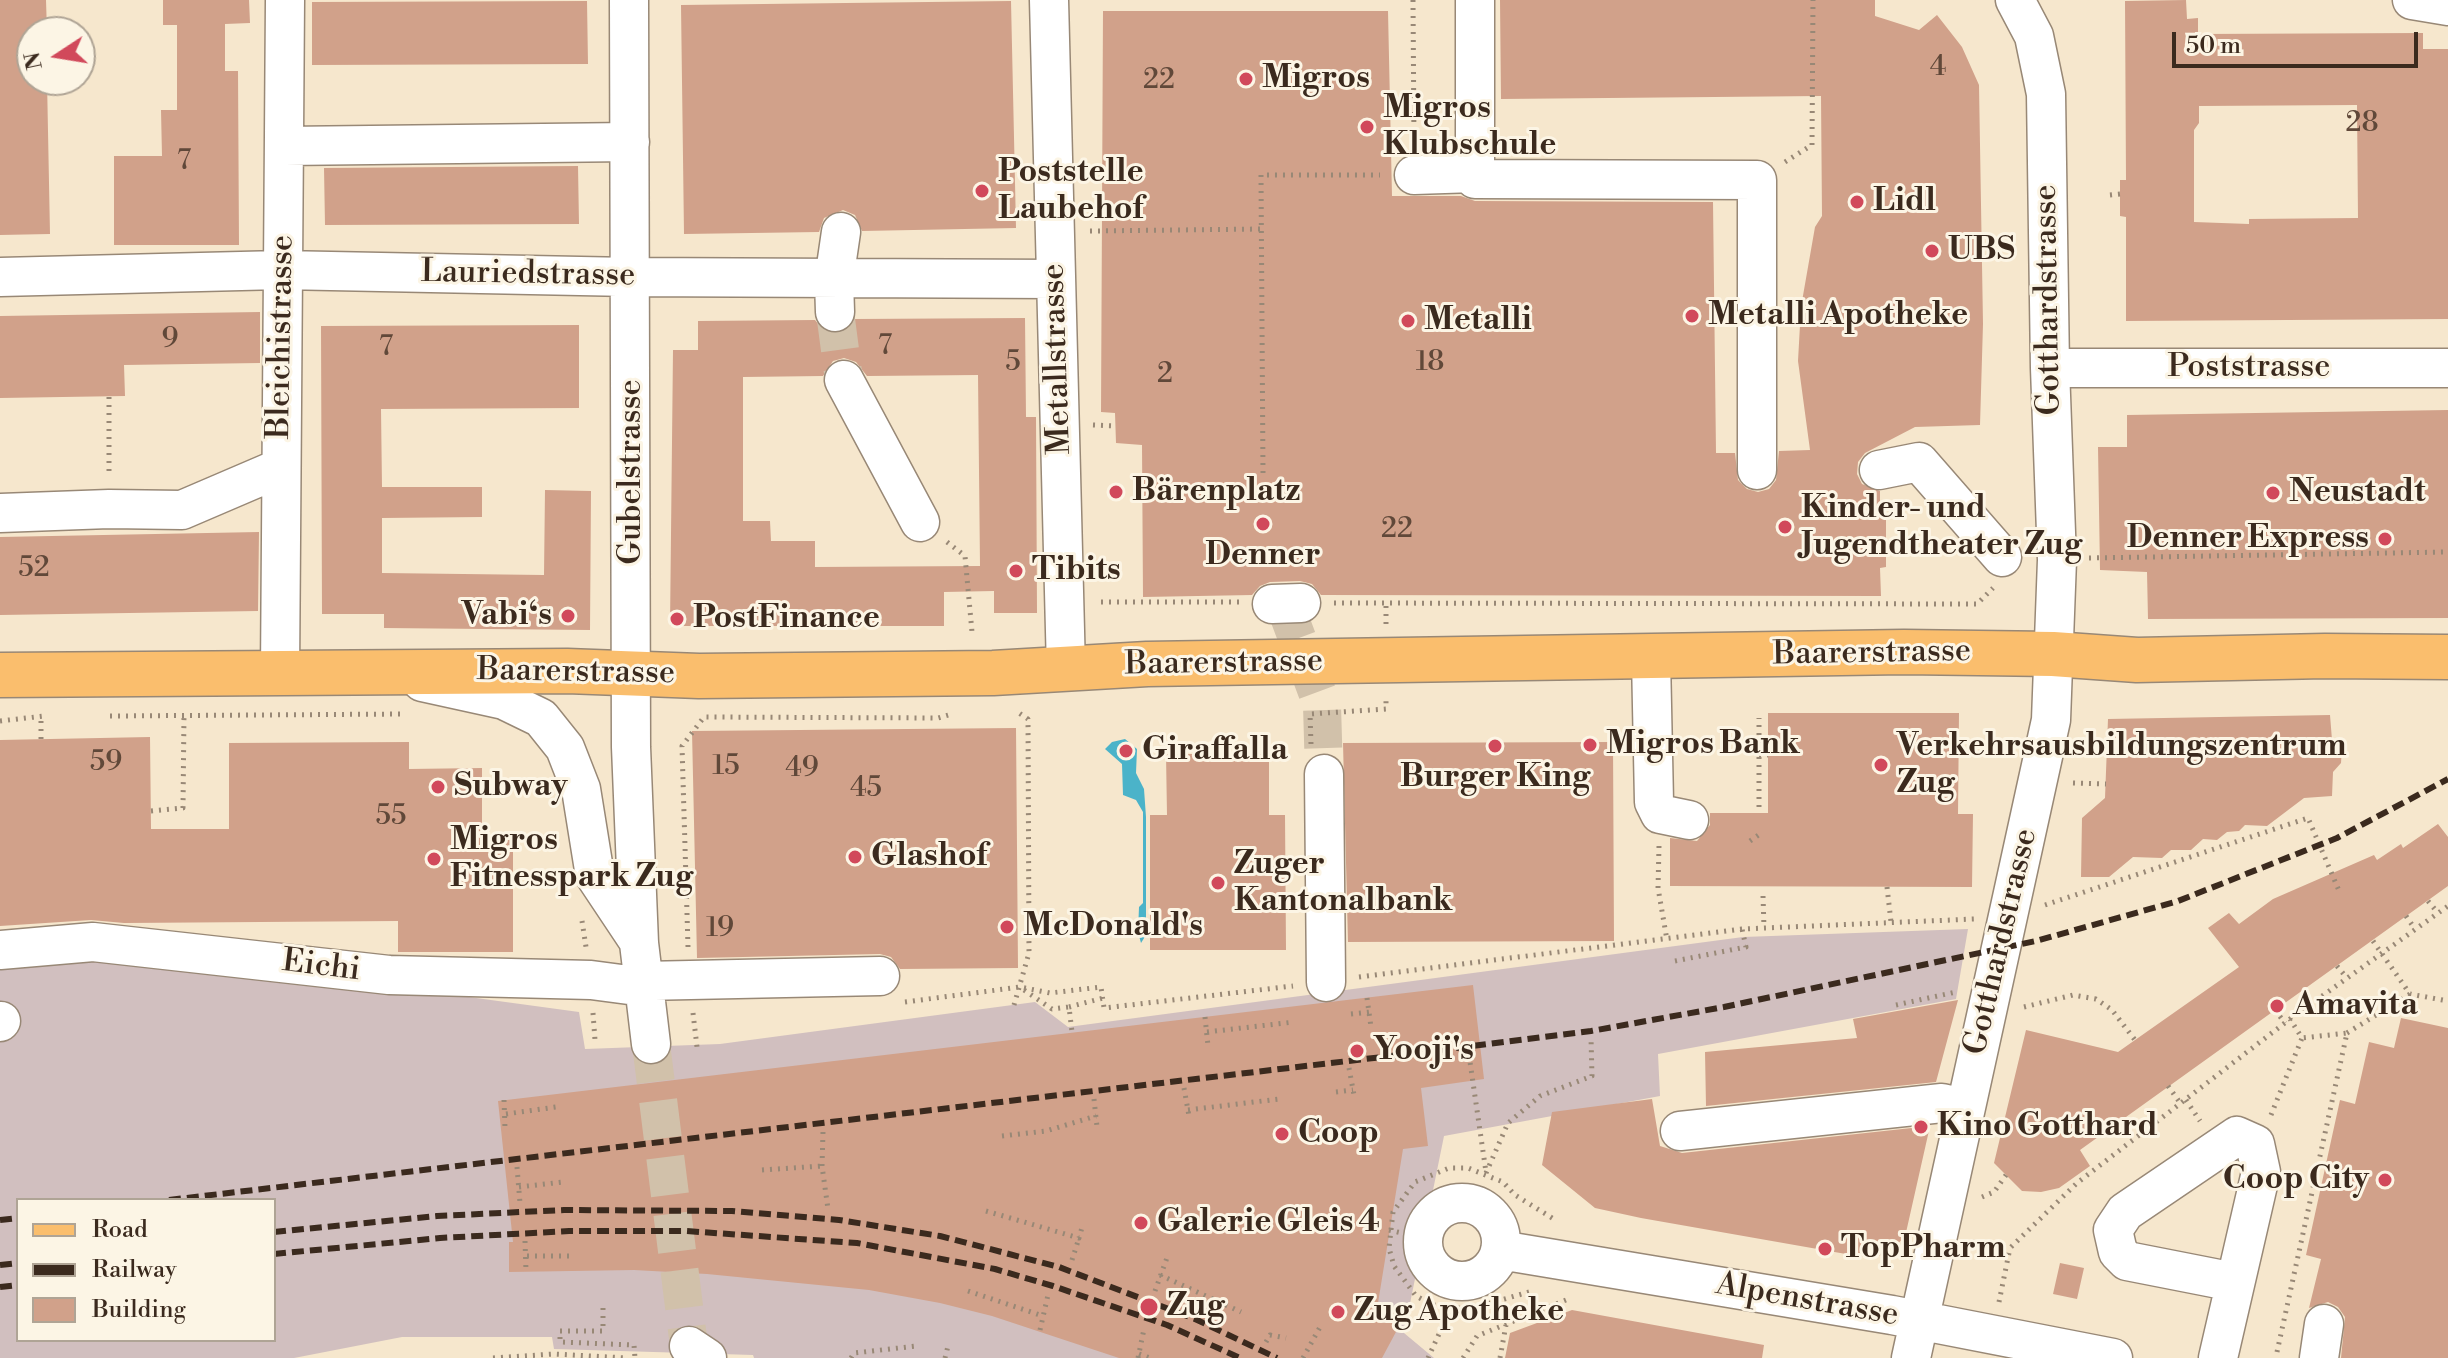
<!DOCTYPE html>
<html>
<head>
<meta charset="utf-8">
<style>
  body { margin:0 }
  #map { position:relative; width:2448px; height:1358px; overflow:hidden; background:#f6e7cd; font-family:"Libre Bodoni",serif }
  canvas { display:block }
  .legend { position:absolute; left:16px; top:1198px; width:260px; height:144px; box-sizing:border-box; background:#fcf5e5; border:2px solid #afa495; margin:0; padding:10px 14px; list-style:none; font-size:24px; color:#3b2a1e }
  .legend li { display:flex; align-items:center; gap:16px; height:40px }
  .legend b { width:40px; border:2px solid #afa495 }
  .north { position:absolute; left:16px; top:16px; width:80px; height:80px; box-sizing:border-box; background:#fcf5e5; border:2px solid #afa495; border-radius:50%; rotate:258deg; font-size:22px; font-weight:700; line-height:32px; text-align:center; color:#3b2a1e }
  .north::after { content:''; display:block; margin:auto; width:28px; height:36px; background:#d1495b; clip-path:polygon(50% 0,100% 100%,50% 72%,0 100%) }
  .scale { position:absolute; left:2172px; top:32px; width:246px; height:36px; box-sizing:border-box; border:4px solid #3b2a1e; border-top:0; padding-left:10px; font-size:24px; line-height:28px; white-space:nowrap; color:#3b2a1e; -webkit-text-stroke:6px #fcf5e5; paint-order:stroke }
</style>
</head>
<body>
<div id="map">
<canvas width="2448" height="1358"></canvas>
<ul class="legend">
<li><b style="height:10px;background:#fabe6d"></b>Road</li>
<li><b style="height:10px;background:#3b2a1e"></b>Railway</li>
<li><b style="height:22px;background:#d1a18a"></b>Building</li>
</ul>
<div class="north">N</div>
<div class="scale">50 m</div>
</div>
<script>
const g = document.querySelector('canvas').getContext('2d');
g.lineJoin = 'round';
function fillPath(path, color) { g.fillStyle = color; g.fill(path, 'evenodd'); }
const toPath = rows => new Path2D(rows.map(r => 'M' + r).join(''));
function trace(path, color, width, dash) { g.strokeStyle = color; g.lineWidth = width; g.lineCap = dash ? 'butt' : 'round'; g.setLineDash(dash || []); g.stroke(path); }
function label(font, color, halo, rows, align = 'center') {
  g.font = font + ' "Libre Bodoni",serif'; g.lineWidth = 6; g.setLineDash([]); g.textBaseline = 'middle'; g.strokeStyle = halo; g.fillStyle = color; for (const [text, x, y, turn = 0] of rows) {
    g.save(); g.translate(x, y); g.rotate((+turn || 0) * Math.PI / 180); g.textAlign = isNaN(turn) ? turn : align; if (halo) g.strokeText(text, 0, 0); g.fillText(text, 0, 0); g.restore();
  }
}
const industrial = toPath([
  [1968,929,1956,999,1658,1054,1660,1096,1444,1136,1404,1333,1434,1358,754,1358,753,1355,554,1349,552,1337,402,1337,294,1358,0,1358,0,966,138,952,579,1012,585,1049,720,1044,1035,1002,1068,1027,1743,937],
  [18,1200,274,1200,274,1340,18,1340]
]);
const water = toPath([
  [1125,739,1137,749,1136,773,1144,789,1146,817,1146,935,1141,943,1138,932,1139,907,1143,903,1143,812,1136,800,1123,795,1122,764,1105,749,1112,742]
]);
const building = toPath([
  [0,0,46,0,47,32,32,32,32,80,47,80,50,234,0,235],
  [163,0,249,0,250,23,225,24,225,71,238,71,239,245,114,245,114,156,162,156,161,110,177,110,177,25,163,25],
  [1500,0,1875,0,1875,16,1919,30,1937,15,1962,47,1979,85,1983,324,1980,425,1915,427,1865,453,1858,462,1857,474,1862,484,1880,491,1880,503,1886,506,1886,567,1880,568,1881,596,1321,595,1312,584,1300,581,1270,582,1260,586,1252,595,1143,597,1142,445,1116,443,1115,413,1101,412,1103,11,1388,11,1392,196,1461,196,1475,201,1713,202,1716,453,1735,453,1738,480,1747,489,1758,492,1769,489,1776,480,1779,451,1810,450,1798,361,1801,307,1815,227,1822,216,1821,96,1501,99],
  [2186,0,2187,19,2198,18,2198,34,2423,33,2423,49,2448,49,2448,319,2126,321,2126,217,2120,216,2120,180,2126,180,2125,1],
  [2357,105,2358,218,2249,219,2249,224,2194,222,2194,130,2199,123,2199,106],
  [587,1,588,64,312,65,312,2],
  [1011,1,1016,228,862,231,855,215,843,210,824,218,819,232,684,234,681,5],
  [578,166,579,224,325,225,324,168],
  [260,312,260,363,124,365,125,396,0,398,0,316],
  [1025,318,1026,417,1036,417,1037,613,994,613,994,591,944,592,944,626,670,626,673,350,698,350,698,321,815,320,824,331,835,334,847,330,855,319],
  [844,358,856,362,867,376,978,375,980,566,815,567,815,541,771,541,770,521,743,521,743,377,823,376,833,361],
  [579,325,579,408,381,409,382,487,482,487,482,517,382,518,382,573,544,575,545,490,591,491,590,630,384,628,384,614,322,614,321,326],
  [2448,410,2448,618,2148,619,2147,572,2100,570,2098,447,2127,447,2127,415],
  [259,532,258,611,0,615,0,537],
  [1768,713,1959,713,1958,814,1973,814,1972,887,1670,886,1670,838,1697,841,1710,825,1710,813,1768,813],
  [2330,715,2332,740,2342,747,2341,763,2333,772,2332,796,2304,798,2267,826,2245,825,2239,831,2227,832,2217,840,2203,839,2191,850,2171,850,2162,858,2133,857,2109,877,2081,877,2082,818,2105,798,2108,719],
  [1016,728,1018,968,900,969,891,957,880,954,697,958,692,731],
  [150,737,151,829,229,829,229,743,409,742,409,769,482,768,482,840,513,840,513,952,398,952,398,921,124,923,91,920,0,926,0,740],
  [1613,742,1614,941,1348,942,1343,743],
  [1166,754,1269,754,1269,815,1285,815,1286,950,1150,950,1150,815,1167,815],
  [2438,824,2448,837,2448,886,2080,1150,2090,1166,2059,1188,2041,1192,2022,1191,1994,1163,2026,1030,2118,1052,2239,967,2208,928,2229,913,2239,924,2273,899,2374,855,2377,860,2401,844,2403,848],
  [1473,985,1484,1079,1421,1088,1428,1146,1403,1149,1378,1303,1404,1317,1382,1358,1119,1358,992,1316,940,1303,869,1290,707,1274,634,1270,509,1272,509,1242,513,1242,498,1101],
  [1958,1000,1936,1082,1706,1106,1705,1052,1857,1038,1853,1019],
  [2401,1018,2448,1028,2448,1358,2341,1358,2345,1317,2338,1307,2328,1302,2309,1308,2321,1259,2306,1255,2340,1100,2355,1104,2369,1042,2394,1048],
  [1652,1099,1660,1146,1682,1153,1930,1126,1905,1237,1885,1255,1863,1257,1641,1218,1595,1208,1542,1165,1552,1112],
  [2060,1263,2084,1268,2077,1299,2053,1294],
  [1572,1310,1764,1345,1762,1358,1505,1358,1510,1333]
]);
const minorTunnel = toPath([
  [835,312,844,380],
  [1284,603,1322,705,1324,774],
  [651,1044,689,1346]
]);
const path = toPath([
  [1413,0,1414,143],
  [1785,162,1812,145,1813,0],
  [2110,195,2120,194],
  [1090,231,1261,229],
  [109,397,109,476],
  [1093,425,1116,426],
  [1263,473,1261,175,1380,175],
  [947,542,965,556,972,632],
  [2089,558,2448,552],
  [1101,602,1240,602],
  [1334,603,1977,604,1993,588],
  [1386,624,1386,603],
  [110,716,404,714],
  [0,721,44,716],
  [41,739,41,716],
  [1311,744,1310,714,1386,709,1386,698],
  [1759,756,1768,755],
  [2073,783,2106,784],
  [1759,807,1759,718],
  [151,811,183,808,184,715],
  [1750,841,1760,834],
  [1659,846,1658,888,1667,940],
  [1887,887,1891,922],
  [1763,896,1764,928],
  [2428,901,2438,913],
  [2045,905,2308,818,2340,893],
  [2406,916,2415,929],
  [582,921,586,947],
  [2373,941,2410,994,2448,1001],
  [688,947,682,746,704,717,938,718,952,714],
  [1675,961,1746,947,1742,929],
  [2337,966,2346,977],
  [1359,977,1742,929,1974,919],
  [1024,990,1052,1009,1069,1007,1072,1032],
  [1367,998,1371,1027],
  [905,1002,1020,987,1050,993,1101,987,1104,1008,1293,986],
  [1014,1005,1029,953,1028,719,1016,711],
  [1896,1005,1956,992],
  [1069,1007,1103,998],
  [2024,1007,2073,995,2096,999,2112,1010,2135,1040],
  [2275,1010,2285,1023],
  [593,1013,595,1040],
  [693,1013,697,1047],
  [1351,1014,1370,1012],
  [1205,1017,1208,1046],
  [1207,1032,1294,1022],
  [2347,1033,2410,994],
  [1469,1055,1486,1172],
  [1349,1068,1354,1095],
  [2168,1086,2181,1104],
  [1184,1088,1189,1116],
  [1336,1092,1353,1090],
  [1094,1099,1097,1127],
  [504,1100,505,1128],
  [2186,1100,2200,1121],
  [1188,1110,1279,1099],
  [506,1114,556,1107],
  [2271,1115,2302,1038,2290,1019],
  [823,1132,822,1166,828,1209],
  [1002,1136,1046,1131,1096,1116],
  [517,1167,520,1203],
  [762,1170,822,1166],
  [1486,1173,1508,1123,1540,1096,1592,1076,1591,1038],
  [519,1187,563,1182],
  [1982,1197,1994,1192,2006,1175],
  [986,1211,1079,1238,1083,1224],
  [1389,1230,1423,1238],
  [525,1241,526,1271],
  [1972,1242,2010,1248,2077,1183,2290,1019,2448,906],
  [527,1256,572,1256],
  [1072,1260,1079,1238],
  [1160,1275,1241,1312],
  [968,1291,1043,1316],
  [1155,1291,1168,1255],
  [1529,1292,1469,1309,1433,1305,1416,1296,1394,1266,1389,1248,1393,1212,1415,1182,1449,1168,1468,1168,1503,1182,1515,1195,1557,1221],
  [1999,1302,2010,1248],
  [603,1308,603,1331,560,1331,560,1342,634,1345,635,1358],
  [1040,1330,1048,1295],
  [1266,1342,1270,1335,1286,1338],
  [2277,1352,2347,1033,2302,1038],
  [1139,1354,1150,1358],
  [493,1358,554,1354,627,1358],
  [851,1358,854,1353,917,1346],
  [945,1358,948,1346],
  [1138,1358,1144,1329],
  [1303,1358,1320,1327],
  [1428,1358,1450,1310],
  [1463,1358,1477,1336,1571,1298],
  [1500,1358,1506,1325]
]);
const minor = toPath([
  [629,0,631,747,639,943,651,1044],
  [1049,0,1066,670],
  [2412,0,2448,6],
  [285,146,630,142],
  [1475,173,1475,179,1757,180,1757,470],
  [1414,175,1475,173,1475,0],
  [0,277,281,270,630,277,1056,279],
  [835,312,834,280,841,232],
  [2050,368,2448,368],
  [844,380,920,522],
  [1879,470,1919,462,2002,557],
  [0,513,109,509,182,510,280,468],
  [1272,604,1301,603],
  [1651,658,1654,802,1660,814,1689,820],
  [280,673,285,0],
  [422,682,504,700,541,718,565,748,581,789,595,876,639,942],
  [1324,774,1326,982],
  [0,950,93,942,389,975,591,980,644,987],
  [643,981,880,976],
  [0,1022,1,1021],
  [1680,1131,1942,1103,1965,1108],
  '1423 1242a39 39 0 1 1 78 0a39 39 0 1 1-78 0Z',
  [1500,1250,1892,1315,2113,1358],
  [689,1346,707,1358],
  [1911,1358,2051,720,2057,560,2050,368,2046,94,2034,36,2015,0],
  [2218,1358,2261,1172,2255,1144,2237,1136,2125,1212,2113,1230,2118,1252,2127,1261,2234,1282],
  [2319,1358,2324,1324]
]);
const major = toPath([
  [0,675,567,671,699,676,993,673,1147,664,1904,652,2053,654,2137,660,2325,656,2448,657]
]);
const rail = toPath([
  [169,1200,1433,1051,1591,1031,1724,1007,2036,941,2178,901,2337,838,2448,779],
  [0,1220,18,1218],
  [274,1232,437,1216,564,1210,732,1211,839,1220,940,1236,1059,1267,1195,1319,1277,1358],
  [274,1254,440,1238,569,1231,686,1231,857,1243,995,1269,1053,1286,1167,1325,1240,1358],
  [0,1265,18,1263],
  [0,1287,18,1285]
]);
const markers = [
  [1246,79,8,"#d1495b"],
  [1367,127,8,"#d1495b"],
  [982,191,8,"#d1495b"],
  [1857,202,8,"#d1495b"],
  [1932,251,8,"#d1495b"],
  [1692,316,8,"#d1495b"],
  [1408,321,8,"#d1495b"],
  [1116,492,8,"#d1495b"],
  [2273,493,8,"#d1495b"],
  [1263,524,8,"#d1495b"],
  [1785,527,8,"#d1495b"],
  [2385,539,8,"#d1495b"],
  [1016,571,8,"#d1495b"],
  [568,616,8,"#d1495b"],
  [677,619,8,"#d1495b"],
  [1590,745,8,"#d1495b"],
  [1495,746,8,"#d1495b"],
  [1126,751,8,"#d1495b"],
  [1881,765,8,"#d1495b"],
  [438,787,8,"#d1495b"],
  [855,857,8,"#d1495b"],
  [434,859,8,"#d1495b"],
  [1218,883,8,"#d1495b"],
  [1007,927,8,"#d1495b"],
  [2277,1006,8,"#d1495b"],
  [1357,1051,8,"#d1495b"],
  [1921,1127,8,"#d1495b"],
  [1282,1134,8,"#d1495b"],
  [2385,1180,8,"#d1495b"],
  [1141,1223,8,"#d1495b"],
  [1825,1249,8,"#d1495b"],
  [1149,1307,10,"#d1495b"],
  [1338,1312,8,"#d1495b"]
];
const numberNames = [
  ["4",1938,68],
  ["22",1159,81],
  ["28",2362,124],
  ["7",184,162],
  ["9",170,340],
  ["7",885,347],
  ["7",386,348],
  ["5",1013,363],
  ["18",1430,363],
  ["2",1165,375],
  ["22",1397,530],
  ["52",34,569],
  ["59",106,763],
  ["15",726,767],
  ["49",802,769],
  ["45",866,789],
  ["55",391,817],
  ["19",720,929]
];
const poiNames = [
  ["Migros",1262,79],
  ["Migros",1383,109],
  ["Klubschule",1383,146],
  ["Poststelle",998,173],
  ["Laubehof",998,210],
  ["Lidl",1873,202],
  ["UBS",1948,251],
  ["Metalli Apotheke",1708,316],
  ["Metalli",1424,321],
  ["Bärenplatz",1132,492],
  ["Neustadt",2289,493],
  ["Kinder- und",1801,509],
  ["Jugendtheater Zug",1801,546],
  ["Denner Express",2369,539,"right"],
  ["Denner",1263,556,"center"],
  ["Tibits",1032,571],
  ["Vabi‘s",552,616,"right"],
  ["PostFinance",693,619],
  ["Migros Bank",1606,745],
  ["Verkehrsausbildungszentrum",1897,747],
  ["Zug",1897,784],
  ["Giraffalla",1142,751],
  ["Burger King",1495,778,"center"],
  ["Subway",454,787],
  ["Migros",450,841],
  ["Fitnesspark Zug",450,878],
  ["Glashof",871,857],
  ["Zuger",1234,865],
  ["Kantonalbank",1234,902],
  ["McDonald's",1023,927],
  ["Amavita",2293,1006],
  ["Yooji's",1373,1051],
  ["Kino Gotthard",1937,1127],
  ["Coop",1298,1134],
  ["Coop City",2369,1180,"right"],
  ["Galerie Gleis 4",1157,1223],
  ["TopPharm",1841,1249],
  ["Zug",1167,1307],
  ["Zug Apotheke",1354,1312]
];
const streetNames = [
  ["Lauriedstrasse",528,275,1],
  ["Gotthardstrasse",2049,300,-91],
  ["Bleichistrasse",282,337,-89],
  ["Metallstrasse",1058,359,-92],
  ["Poststrasse",2249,368],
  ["Gubelstrasse",632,472,-90],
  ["Baarerstrasse",1872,654,-1],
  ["Baarerstrasse",1224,664,-1],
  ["Baarerstrasse",576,673,1],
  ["Gotthardstrasse",2002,942,-77],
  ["Eichi",321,967,7],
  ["Alpenstrasse",1807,1301,10]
];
fillPath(industrial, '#d1bfbf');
fillPath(water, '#4bb3c9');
fillPath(building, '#d1a18a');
trace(minorTunnel, '#d1c1aa', 38, [38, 19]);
trace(minor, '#988876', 41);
trace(major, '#988876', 47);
trace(path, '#988876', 5, [2, 6]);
trace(minor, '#fff', 38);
trace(major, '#fabe6d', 44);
trace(rail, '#3b2a1e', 6, [12, 6]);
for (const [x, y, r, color] of markers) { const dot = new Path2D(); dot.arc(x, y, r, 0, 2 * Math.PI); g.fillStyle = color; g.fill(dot); trace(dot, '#fcf5e5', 3); }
label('28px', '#604839', null, numberNames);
label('bold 32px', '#3b2a1e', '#fcf5e5', poiNames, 'left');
label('32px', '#3b2a1e', '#fcf5e5', streetNames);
</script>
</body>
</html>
